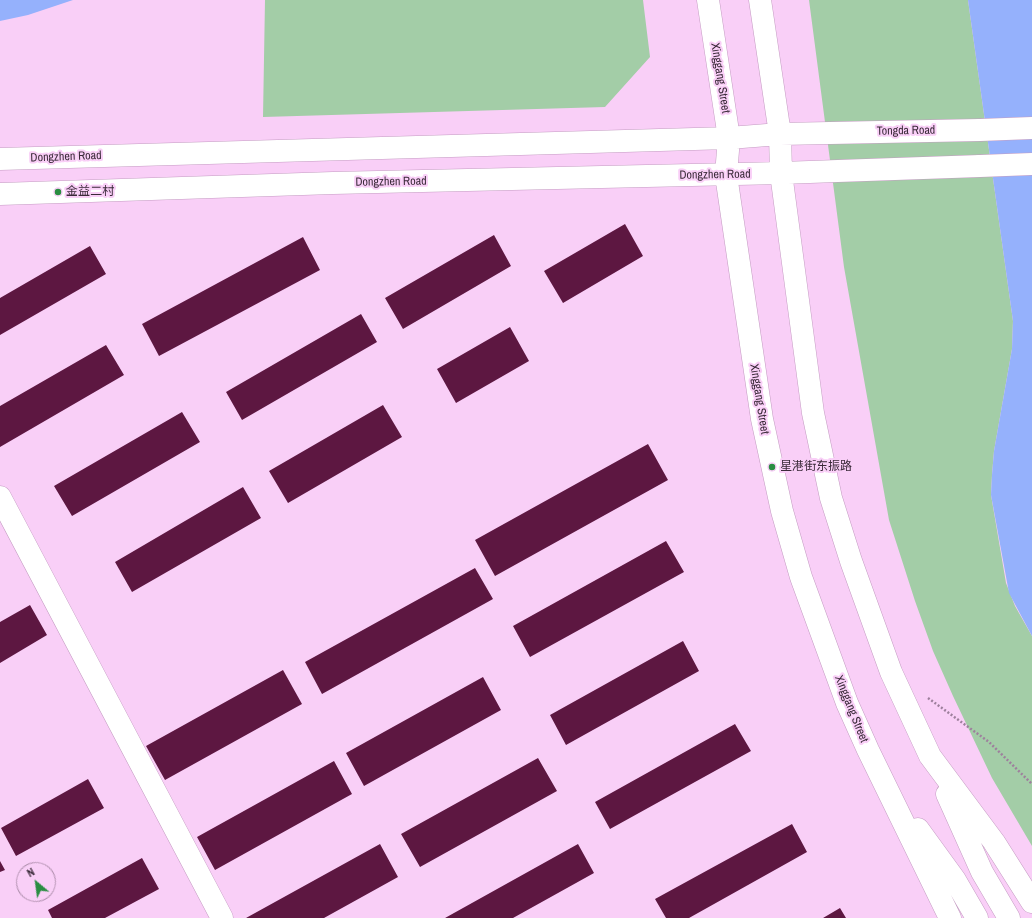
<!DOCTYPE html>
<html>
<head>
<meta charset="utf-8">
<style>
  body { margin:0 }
  #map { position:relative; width:1032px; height:918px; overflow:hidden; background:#f9cff7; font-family:"Archivo Narrow",sans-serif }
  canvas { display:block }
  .north { position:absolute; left:16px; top:862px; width:40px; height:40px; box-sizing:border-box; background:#f9cff7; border:1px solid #ad8dab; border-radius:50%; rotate:331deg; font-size:11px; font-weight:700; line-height:16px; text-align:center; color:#3a2a39 }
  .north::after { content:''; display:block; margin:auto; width:14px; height:18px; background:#2a8d42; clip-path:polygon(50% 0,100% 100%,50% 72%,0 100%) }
</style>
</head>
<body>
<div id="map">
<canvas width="1032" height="918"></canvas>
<div class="north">N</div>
</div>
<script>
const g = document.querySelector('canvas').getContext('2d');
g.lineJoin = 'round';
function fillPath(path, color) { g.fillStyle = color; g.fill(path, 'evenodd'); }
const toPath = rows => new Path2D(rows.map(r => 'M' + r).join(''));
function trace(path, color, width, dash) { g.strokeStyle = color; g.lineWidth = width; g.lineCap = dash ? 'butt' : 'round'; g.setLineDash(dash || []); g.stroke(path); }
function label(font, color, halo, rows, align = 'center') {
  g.font = font + ' "Archivo Narrow","Noto Sans SC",sans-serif'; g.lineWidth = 4; g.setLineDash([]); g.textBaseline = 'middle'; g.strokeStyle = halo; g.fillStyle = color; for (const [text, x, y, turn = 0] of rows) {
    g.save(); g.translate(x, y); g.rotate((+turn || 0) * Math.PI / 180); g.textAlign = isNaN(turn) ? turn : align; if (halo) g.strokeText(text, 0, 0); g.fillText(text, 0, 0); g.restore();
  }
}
const green = toPath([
  [265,0,643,0,650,57,605,107,263,117],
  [809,0,968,0,1013,321,1012,349,994,451,992,475,991,495,1006,583,1015,606,1032,636,1032,846,992,778,953,696,933,651,915,601,889,520,844,267]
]);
const water = toPath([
  [0,0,73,0,28,15,0,21],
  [968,0,1032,0,1032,636,1009,593,991,495,992,475,994,451,1012,349,1013,321]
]);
const building = toPath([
  [625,224,643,256,563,303,544,271],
  [494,235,511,266,403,329,385,298],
  [303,237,320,270,159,356,142,324],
  [90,246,106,274,0,335,0,298],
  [361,314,377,342,242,420,226,392],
  [510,327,529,361,456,403,437,369],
  [106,345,124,375,0,447,0,406],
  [383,405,402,437,288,503,269,471],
  [182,412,200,442,72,516,54,486],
  [648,444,668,480,495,576,475,540],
  [243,487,261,518,132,592,115,562],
  [666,541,684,572,530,657,513,626],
  [475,568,493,599,322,694,305,662],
  [30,605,47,635,0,663,0,622],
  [683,641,699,671,566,745,550,715],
  [283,670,302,704,165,780,146,746],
  [483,677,501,710,364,786,346,753],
  [735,724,751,751,610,829,595,802],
  [538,758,557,791,420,867,401,834],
  [334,761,352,794,215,870,197,837],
  [88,779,104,808,16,856,1,828],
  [792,824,807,852,689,918,666,918,655,899],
  [380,844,398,877,324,918,246,918],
  [578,844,594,873,513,918,445,918],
  [142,858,159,889,105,918,52,918,48,910],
  [0,861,5,870,0,872],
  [840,908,846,918,823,918]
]);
const path = toPath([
  [928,698,989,742,1032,784]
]);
const minor = toPath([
  [0,497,222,918]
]);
const major = toPath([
  [708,0,729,138,726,175,762,419,782,511,801,577,847,703,868,750,950,918],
  [760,0,780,134,781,173,813,413,831,498,851,561,891,672,930,756,994,842,1032,902],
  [0,159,729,138,780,134,980,130],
  [0,194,333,183,781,173,980,166],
  [947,794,982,872,1009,918],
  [918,829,955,880,977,918]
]);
const majorBridge = toPath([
  [980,130,1032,128],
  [980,166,1032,164]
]);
const markers = [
  [58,192,4,"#2a8d42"],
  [772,467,4,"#2a8d42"]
];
const streetNames = [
  ["Xinggang Street",720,78,81],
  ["Tongda Road",906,131,-1],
  ["Dongzhen Road",66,157,-2],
  ["Dongzhen Road",715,175,-1],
  ["Dongzhen Road",391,182,-1],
  ["Xinggang Street",759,399,81],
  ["Xinggang Street",851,709,68]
];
const poiNames = [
  ["金益二村",66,192],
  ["星港街东振路",780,467]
];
fillPath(green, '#a3cda7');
fillPath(water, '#95b1fc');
fillPath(building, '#5d1741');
trace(minor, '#c49cc2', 23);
trace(major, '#c49cc2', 23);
trace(path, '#9e809d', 2.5, [2, 2]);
trace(minor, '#fff', 22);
trace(major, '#fff', 22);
trace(majorBridge, '#c49cc2', 23, []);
trace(majorBridge, '#fff', 22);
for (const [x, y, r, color] of markers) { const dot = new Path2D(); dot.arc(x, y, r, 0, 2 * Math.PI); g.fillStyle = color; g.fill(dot); trace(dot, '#f9cff7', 1.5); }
label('12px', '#3a2a39', '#f9cff7', streetNames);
label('12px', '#3a2a39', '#f9cff7', poiNames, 'left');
</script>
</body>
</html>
